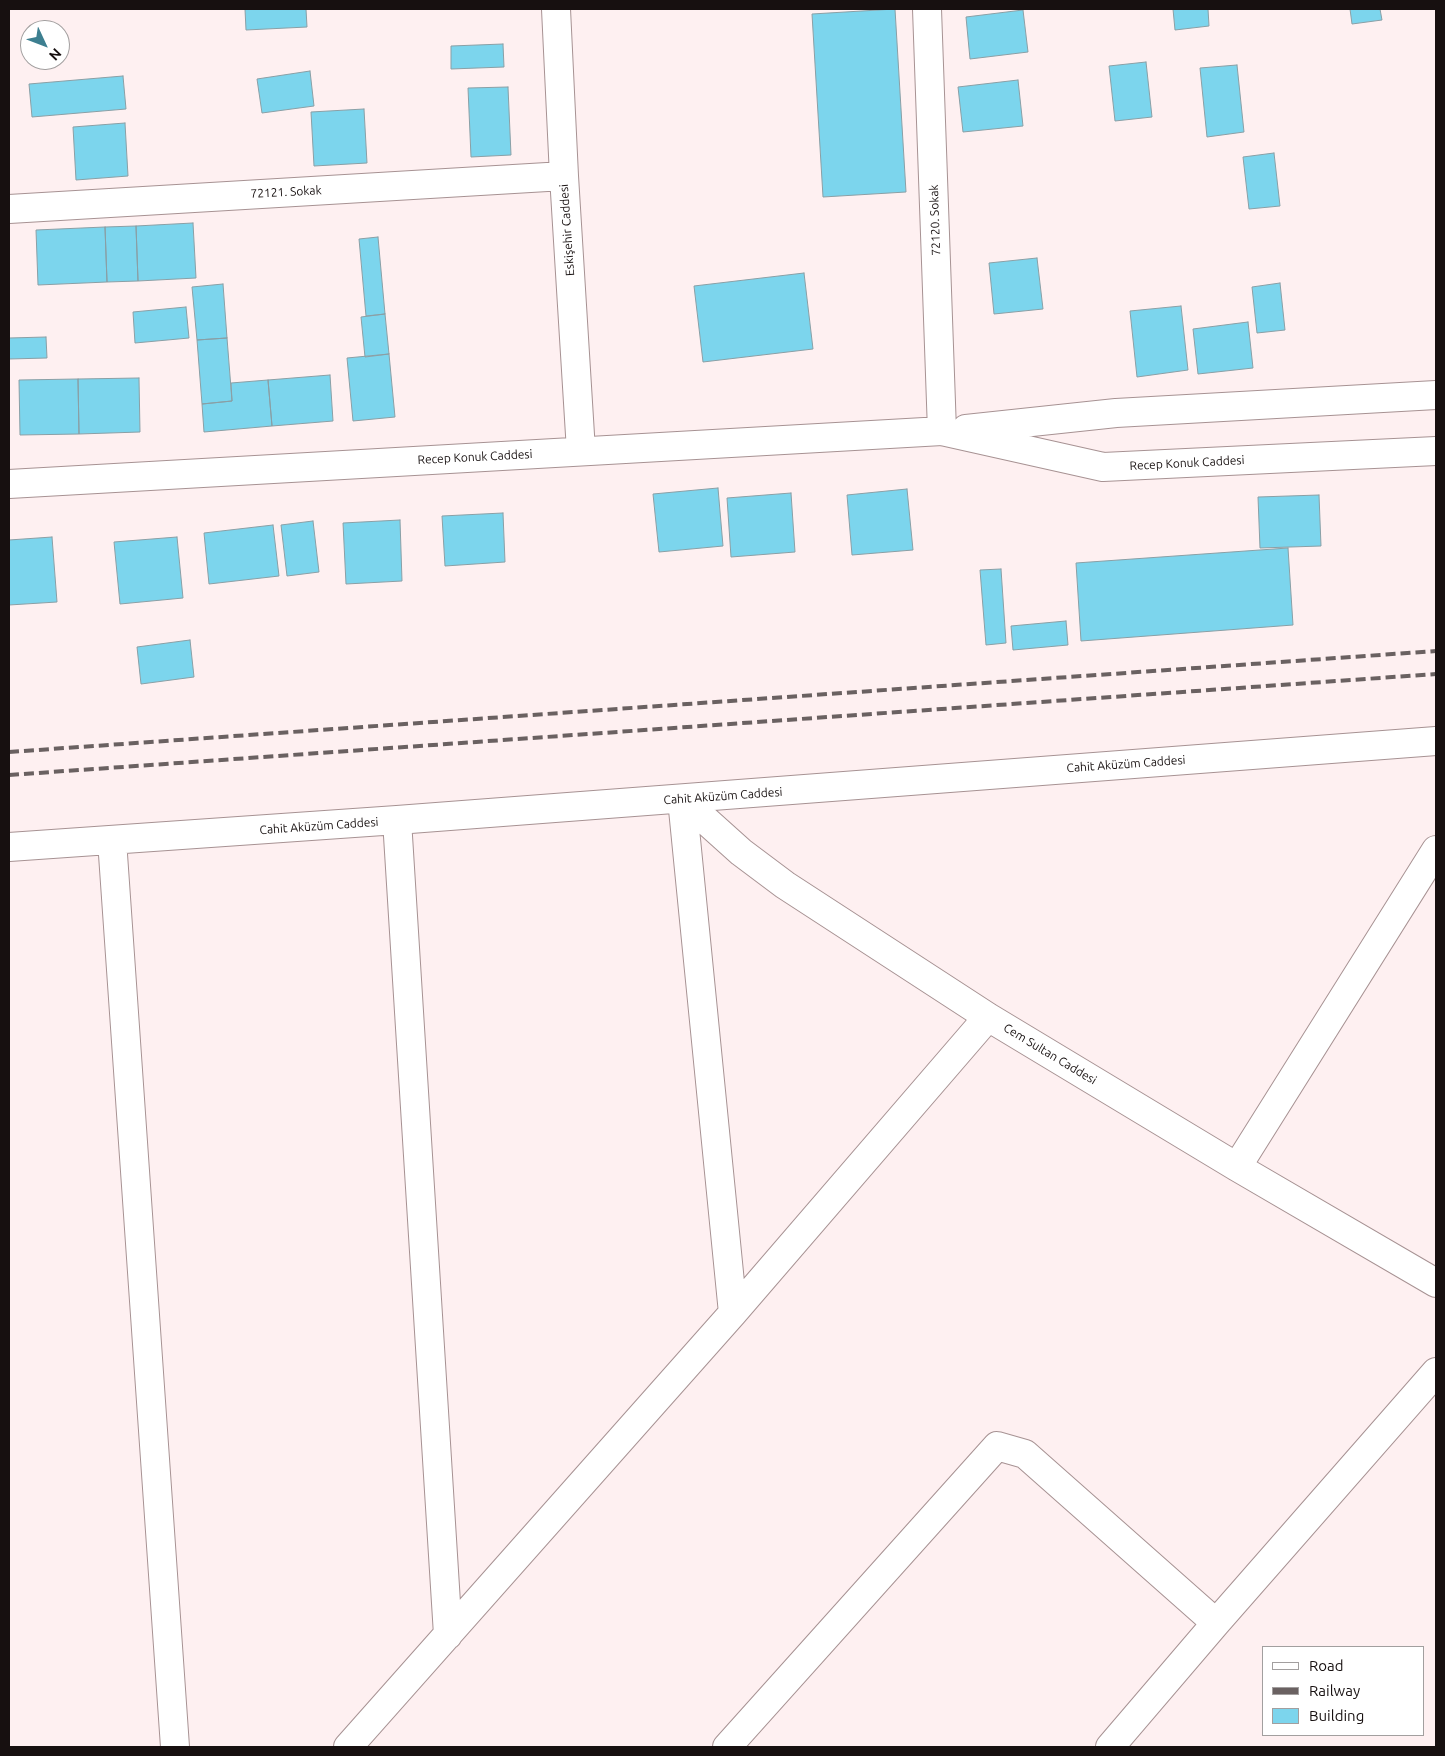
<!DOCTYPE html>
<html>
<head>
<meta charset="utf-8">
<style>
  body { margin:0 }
  #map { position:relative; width:1445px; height:1756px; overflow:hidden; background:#fef0f1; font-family:Ubuntu,sans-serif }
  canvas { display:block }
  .frame { position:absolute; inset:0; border:10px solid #171010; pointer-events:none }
  .legend { position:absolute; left:1262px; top:1646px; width:162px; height:90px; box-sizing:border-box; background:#fff; border:1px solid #a29f9f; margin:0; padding:6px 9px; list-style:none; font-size:15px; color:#171010 }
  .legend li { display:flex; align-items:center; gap:10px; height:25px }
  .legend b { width:25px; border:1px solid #a29f9f }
  .north { position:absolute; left:20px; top:20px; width:50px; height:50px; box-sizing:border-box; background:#fff; border:1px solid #a29f9f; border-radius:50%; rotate:133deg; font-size:14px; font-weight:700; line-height:20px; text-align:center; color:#171010 }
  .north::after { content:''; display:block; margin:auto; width:18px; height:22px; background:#3d7f90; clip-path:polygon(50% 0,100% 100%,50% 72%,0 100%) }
</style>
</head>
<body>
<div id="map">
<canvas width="1445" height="1756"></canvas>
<div class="frame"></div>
<ul class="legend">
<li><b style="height:6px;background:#fff"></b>Road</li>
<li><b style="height:6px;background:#6a6161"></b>Railway</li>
<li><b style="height:14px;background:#7cd5ed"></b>Building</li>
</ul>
<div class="north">N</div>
</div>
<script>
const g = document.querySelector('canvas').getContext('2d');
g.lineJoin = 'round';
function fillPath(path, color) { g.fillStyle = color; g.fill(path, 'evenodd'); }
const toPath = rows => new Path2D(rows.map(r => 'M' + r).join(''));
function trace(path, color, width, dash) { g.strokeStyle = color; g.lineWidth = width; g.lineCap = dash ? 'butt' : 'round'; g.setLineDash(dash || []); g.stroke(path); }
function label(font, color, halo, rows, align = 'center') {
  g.font = font + ' Ubuntu,sans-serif'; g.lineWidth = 4; g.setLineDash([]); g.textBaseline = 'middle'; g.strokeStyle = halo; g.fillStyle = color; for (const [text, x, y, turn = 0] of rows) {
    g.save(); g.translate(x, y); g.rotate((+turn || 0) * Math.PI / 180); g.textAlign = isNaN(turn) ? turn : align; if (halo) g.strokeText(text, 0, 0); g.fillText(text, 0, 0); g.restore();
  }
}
const building = toPath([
  [245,9,306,9,307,27,246,30,245,9],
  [895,9,906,192,823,197,812,14,895,9],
  [1173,9,1208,9,1209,26,1175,30,1173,9],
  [1350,9,1380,9,1382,20,1352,24,1350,9],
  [1023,10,1028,52,970,59,966,17,1023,10],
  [503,44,504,67,451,69,451,46,503,44],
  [1146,62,1152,117,1115,121,1109,66,1146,62],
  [1237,65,1244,132,1207,137,1200,68,1237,65],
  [310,71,314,106,262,113,257,79,310,71],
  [123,76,126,109,32,117,29,84,123,76],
  [1018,80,1023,126,963,132,958,87,1018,80],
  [508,87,511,155,471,157,468,88,508,87],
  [364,109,367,163,314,166,311,112,364,109],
  [125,123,128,176,76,180,73,127,125,123],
  [1274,153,1280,206,1249,209,1243,157,1274,153],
  [193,223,196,278,138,281,136,226,193,223],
  [136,226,138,281,107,282,105,227,136,226],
  [105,227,107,282,38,285,36,230,105,227],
  [378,237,385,314,366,316,359,239,378,237],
  [1037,258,1043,309,994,314,989,263,1037,258],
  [804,273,813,349,703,362,694,286,804,273],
  [1280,283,1285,330,1257,333,1252,287,1280,283],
  [223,284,227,338,197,340,192,287,223,284],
  [1181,306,1188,370,1137,377,1130,311,1181,306],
  [186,307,189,338,135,343,133,312,186,307],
  [385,314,389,354,365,357,361,317,385,314],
  [1248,322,1253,368,1198,374,1193,329,1248,322],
  [46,337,47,358,9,359,9,338,46,337],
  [227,338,232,401,202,404,197,340,227,338],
  [389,354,395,417,353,421,347,358,389,354],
  [330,375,333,421,272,426,268,380,330,375],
  [139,378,140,432,79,434,78,379,139,378],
  [78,379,79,434,20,435,19,380,78,379],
  [268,380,272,426,204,432,202,404,232,401,231,383,268,380],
  [718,488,723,546,659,552,653,494,718,488],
  [907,489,913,550,852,555,847,495,907,489],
  [791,493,795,552,731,557,727,498,791,493],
  [1319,495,1321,546,1260,548,1258,497,1319,495],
  [503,513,505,562,445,566,442,516,503,513],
  [400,520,402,581,346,584,343,523,400,520],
  [313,521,319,572,287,576,281,525,313,521],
  [273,525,279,576,209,584,204,533,273,525],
  [52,537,57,602,9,605,9,540,52,537],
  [177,537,183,598,120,604,114,542,177,537],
  [1288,548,1293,625,1081,641,1076,563,1288,548],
  [1001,569,1006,643,986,645,980,570,1001,569],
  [1066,621,1068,645,1013,650,1011,626,1066,621],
  [190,640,194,677,141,684,137,647,190,640]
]);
const minor = toPath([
  [556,9,564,176,581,451],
  [9,209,564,176],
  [9,484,942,431,927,9],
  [682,799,741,852,785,885,988,1017,1237,1167,1436,1283],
  [682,799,733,1313],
  [397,820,448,1635],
  [112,840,175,1747],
  [9,847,397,820,1436,741],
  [1237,1167,1436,850],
  [348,1747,733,1313,988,1017],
  [727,1747,997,1446,1025,1454,1216,1623],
  [1110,1747,1216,1623,1436,1372]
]);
const major = toPath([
  [966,429,1116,413,1436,395],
  [942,431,1103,467,1436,451]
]);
const rail = toPath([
  [9,752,1436,651],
  [9,775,1436,674]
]);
const streetNames = [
  ["72121. Sokak",286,192,-3],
  ["72120. Sokak",935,220,-92],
  ["Eskişehir Caddesi",567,230,-94],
  ["Recep Konuk Caddesi",475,457,-3],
  ["Recep Konuk Caddesi",1187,463,-3],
  ["Cahit Aküzüm Caddesi",1126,764,-4],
  ["Cahit Aküzüm Caddesi",723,796,-4],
  ["Cahit Aküzüm Caddesi",319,826,-4],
  ["Cem Sultan Caddesi",1050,1054,31]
];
fillPath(building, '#7cd5ed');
trace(building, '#8a9fa5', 1);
trace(minor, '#a79293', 30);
trace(major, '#a79293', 30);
trace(minor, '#fff', 28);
trace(major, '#fff', 28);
trace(rail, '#6a6161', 4, [10, 5]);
label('12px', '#171010', '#fff', streetNames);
</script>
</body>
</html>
